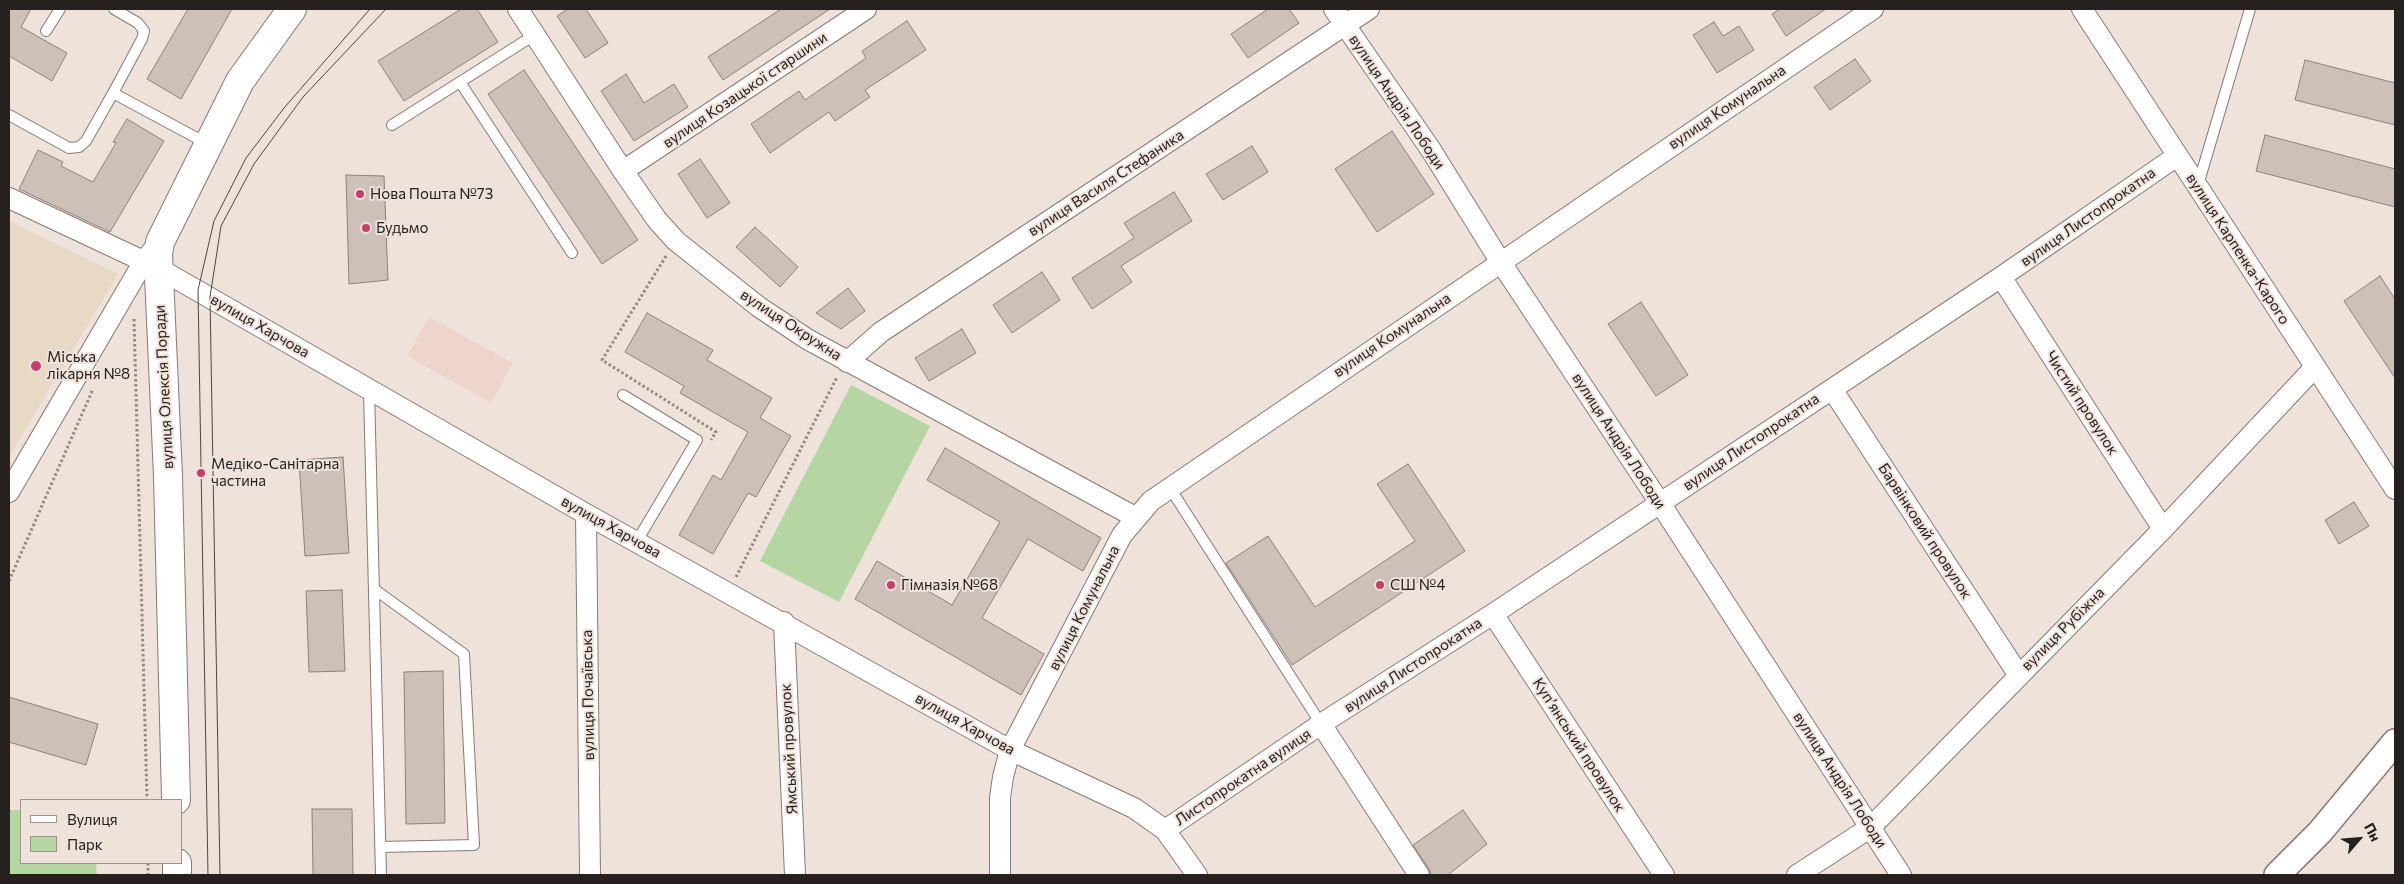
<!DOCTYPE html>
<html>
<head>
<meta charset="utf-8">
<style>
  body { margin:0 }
  #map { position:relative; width:2404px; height:884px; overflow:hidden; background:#efe2da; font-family:Commissioner,sans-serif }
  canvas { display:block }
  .frame { position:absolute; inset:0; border:10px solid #26211f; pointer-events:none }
  .legend { position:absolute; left:20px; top:799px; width:162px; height:65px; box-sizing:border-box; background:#efe2da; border:1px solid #9f958f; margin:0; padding:6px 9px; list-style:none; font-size:15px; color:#26211f }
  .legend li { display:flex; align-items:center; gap:10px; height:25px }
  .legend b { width:25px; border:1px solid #9f958f }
  .north { position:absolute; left:2334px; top:814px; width:50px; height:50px; -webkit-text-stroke:4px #efe2da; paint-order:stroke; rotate:63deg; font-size:14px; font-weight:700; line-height:20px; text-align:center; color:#26211f }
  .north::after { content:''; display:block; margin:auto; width:18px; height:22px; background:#26211f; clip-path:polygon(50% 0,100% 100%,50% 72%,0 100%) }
</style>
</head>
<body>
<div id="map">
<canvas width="2404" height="884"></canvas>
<div class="frame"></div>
<ul class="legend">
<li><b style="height:6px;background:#fff"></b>Вулиця</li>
<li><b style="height:14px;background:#b5d5a2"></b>Парк</li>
</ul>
<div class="north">Пн</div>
</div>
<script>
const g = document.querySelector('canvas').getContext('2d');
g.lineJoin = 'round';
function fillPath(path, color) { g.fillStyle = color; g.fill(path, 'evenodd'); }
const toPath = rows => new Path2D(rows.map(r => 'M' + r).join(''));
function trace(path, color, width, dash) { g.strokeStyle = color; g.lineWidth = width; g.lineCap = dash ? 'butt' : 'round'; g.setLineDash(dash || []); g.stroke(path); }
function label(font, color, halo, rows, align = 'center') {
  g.font = font + ' Commissioner,sans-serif'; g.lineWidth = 4; g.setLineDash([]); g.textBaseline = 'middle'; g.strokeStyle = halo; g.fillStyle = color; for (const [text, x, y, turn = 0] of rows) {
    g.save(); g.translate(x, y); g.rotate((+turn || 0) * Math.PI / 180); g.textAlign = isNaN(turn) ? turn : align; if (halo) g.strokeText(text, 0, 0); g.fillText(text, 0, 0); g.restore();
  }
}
const education = toPath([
  [429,317,513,363,491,403,407,356]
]);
const medical = toPath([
  [9,221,118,274,9,457]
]);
const green = toPath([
  [851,385,930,426,839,602,760,561],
  [9,810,21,810,21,863,96,863,97,875,9,875]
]);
const building = toPath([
  [9,9,31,9,21,27,67,53,52,81,9,56,9,9],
  [188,9,232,9,181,99,147,79,188,9],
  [461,9,477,9,498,42,404,101,378,61,461,9],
  [568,9,586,9,608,43,585,58,557,16,568,9],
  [781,9,830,9,723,80,708,57,781,9],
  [1268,9,1289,9,1299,23,1248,58,1231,34,1268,9],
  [1780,9,1826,9,1786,36,1772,14,1780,9],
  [907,21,926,50,865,90,870,97,835,121,829,112,770,153,751,124,799,91,805,100,866,58,862,51,907,21],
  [1714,22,1723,36,1739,26,1754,50,1717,73,1693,35,1714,22],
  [1855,59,1871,81,1830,110,1814,87,1855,59],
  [2305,60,2395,83,2395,125,2295,100,2305,60],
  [524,70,638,240,602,264,488,94,524,70],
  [626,74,644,103,674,84,688,107,634,141,601,91,626,74],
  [127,119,164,141,110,232,19,189,38,150,63,162,61,166,93,182,116,143,113,142,127,119],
  [1392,131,1434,194,1377,232,1335,169,1392,131],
  [2265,135,2395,169,2395,207,2256,171,2265,135],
  [1252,146,1268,172,1223,200,1206,174,1252,146],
  [700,159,730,203,707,218,678,174,700,159],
  [346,175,384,176,388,280,349,284,346,175],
  [1174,192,1192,221,1121,266,1132,282,1092,309,1072,278,1134,238,1124,223,1174,192],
  [755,227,798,267,780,287,736,247,755,227],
  [1042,272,1060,300,1012,333,993,305,1042,272],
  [2380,276,2395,299,2395,378,2344,301,2380,276],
  [848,288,865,311,841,329,816,313,848,288],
  [1641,302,1688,375,1656,396,1608,324,1641,302],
  [647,313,713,350,707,360,772,398,760,418,791,436,756,497,748,493,713,554,679,535,713,475,721,480,748,432,680,393,684,386,625,352,647,313],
  [962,329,976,353,929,381,915,358,962,329],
  [945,448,1101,538,1083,571,1028,539,982,618,1044,654,1021,695,855,599,877,561,952,605,1000,522,927,480,945,448],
  [343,457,349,553,305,556,299,460,343,457],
  [1408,464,1465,551,1292,665,1226,563,1268,536,1315,607,1415,541,1377,484,1408,464],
  [2354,502,2369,526,2339,544,2325,520,2354,502],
  [342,590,345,671,309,672,306,591,342,590],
  [443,671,445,823,406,824,404,672,443,671],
  [9,697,98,724,86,765,9,742,9,697],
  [312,809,352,809,353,875,313,875,312,809],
  [1463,810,1487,844,1448,875,1431,875,1429,869,1413,845,1463,810]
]);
const path = toPath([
  [666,256,602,360,716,432,711,440],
  [134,319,147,800],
  [736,577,837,377],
  [9,581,93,389],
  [148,863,148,875]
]);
const service = toPath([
  [46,31,60,9],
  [460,82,572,253],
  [113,93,142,39,144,31,138,23,114,9],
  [9,115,69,148,79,147,86,141,113,93,208,144],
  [392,125,536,34],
  [2198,185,2250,9],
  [369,390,381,875],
  [623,395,697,440,637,541],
  [1170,488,1321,724],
  [374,589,464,654,474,845,380,847]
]);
const minor = toPath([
  [518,9,623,171,657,220,676,241,759,307,807,339,1135,517],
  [1334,9,1431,150,1500,261,1660,503,1901,875],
  [2082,9,2395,489],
  [623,171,866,9],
  [9,198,158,268,586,514,1010,750,1134,808,1165,830,1197,875],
  [2001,277,2163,529],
  [847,362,881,332,1369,9],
  [1832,389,2018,674],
  [9,492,144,261,152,251],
  [586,514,590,875],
  [1493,614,1664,875],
  [784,622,795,875],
  [1321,724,1419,875],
  [1165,830,1321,724,1493,614,2001,277,2177,156],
  [1000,875,1000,798,1003,777,1010,750,1122,535,1151,501,1873,9],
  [1797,875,1871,827,2163,529,2315,367]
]);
const tertiary = toPath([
  [2277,875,2320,832,2395,742]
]);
const secondary = toPath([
  [176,800,168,476,158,254,160,242,240,81,292,9],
  [177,863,177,875]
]);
const tram = toPath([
  [208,875,198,290,214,221,246,158,284,108,370,9],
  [220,875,210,297,221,226,254,164,303,97,386,9]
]);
const markers = [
  [360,194,5,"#c93c6c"],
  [366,228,5,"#c93c6c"],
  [36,366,6,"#c93c6c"],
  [201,473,5,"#c93c6c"],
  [891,585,5,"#c93c6c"],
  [1380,585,5,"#c93c6c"]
];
const streetNames = [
  ["вулиця Козацької старшини",745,90,-34],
  ["вулиця Андрія Лободи",1397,102,56],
  ["вулиця Комунальна",1727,107,-34],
  ["вулиця Василя Стефаника",1106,183,-33],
  ["вулиця Листопрокатна",2088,217,-35],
  ["вулиця Карпенка-Карого",2238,249,57],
  ["вулиця Окружна",791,325,33],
  ["вулиця Харчова",260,326,30],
  ["вулиця Комунальна",1392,335,-34],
  ["вулиця Олексія Поради",164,387,-93],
  ["Чистий провулок",2082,403,57],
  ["вулиця Андрія Лободи",1619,441,57],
  ["вулиця Листопрокатна",1751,442,-34],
  ["вулиця Харчова",611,527,29],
  ["Барвінковий провулок",1925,531,57],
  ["вулиця Комунальна",1084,608,-63],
  ["вулиця Рубіжна",2063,629,-45],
  ["вулиця Листопрокатна",1413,665,-33],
  ["вулиця Почаївська",588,695,-91],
  ["вулиця Харчова",965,724,29],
  ["Куп’янський провулок",1579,745,57],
  ["Ямський провулок",789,749,-93],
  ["Листопрокатна вулиця",1243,777,-34],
  ["вулиця Андрія Лободи",1840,780,57]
];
const poiNames = [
  ["Нова Пошта №73",370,194],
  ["Будьмо",376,228],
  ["Міська",47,357],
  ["лікарня №8",47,374],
  ["Медіко-Санітарна",211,464],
  ["частина",211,481],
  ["Гімназія №68",901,585],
  ["СШ №4",1390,585]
];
fillPath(education, '#edd5cc');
fillPath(medical, '#e8d8c6');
fillPath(green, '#b5d5a2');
fillPath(building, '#cdc0b9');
trace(building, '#8d817b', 1);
trace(service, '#867a74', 12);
trace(minor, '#867a74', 22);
trace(tertiary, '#867a74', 28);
trace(secondary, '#867a74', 30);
trace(path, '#938a85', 3, [2.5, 2.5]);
trace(service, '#fff', 10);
trace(minor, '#fff', 20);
trace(tertiary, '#fff', 25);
trace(secondary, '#fff', 28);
trace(tram, '#4d4744', 1);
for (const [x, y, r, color] of markers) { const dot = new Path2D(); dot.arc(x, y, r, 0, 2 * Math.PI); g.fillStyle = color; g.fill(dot); trace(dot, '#efe2da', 2); }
label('15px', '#26211f', '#efe2da', streetNames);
label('15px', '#26211f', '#efe2da', poiNames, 'left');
</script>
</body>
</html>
